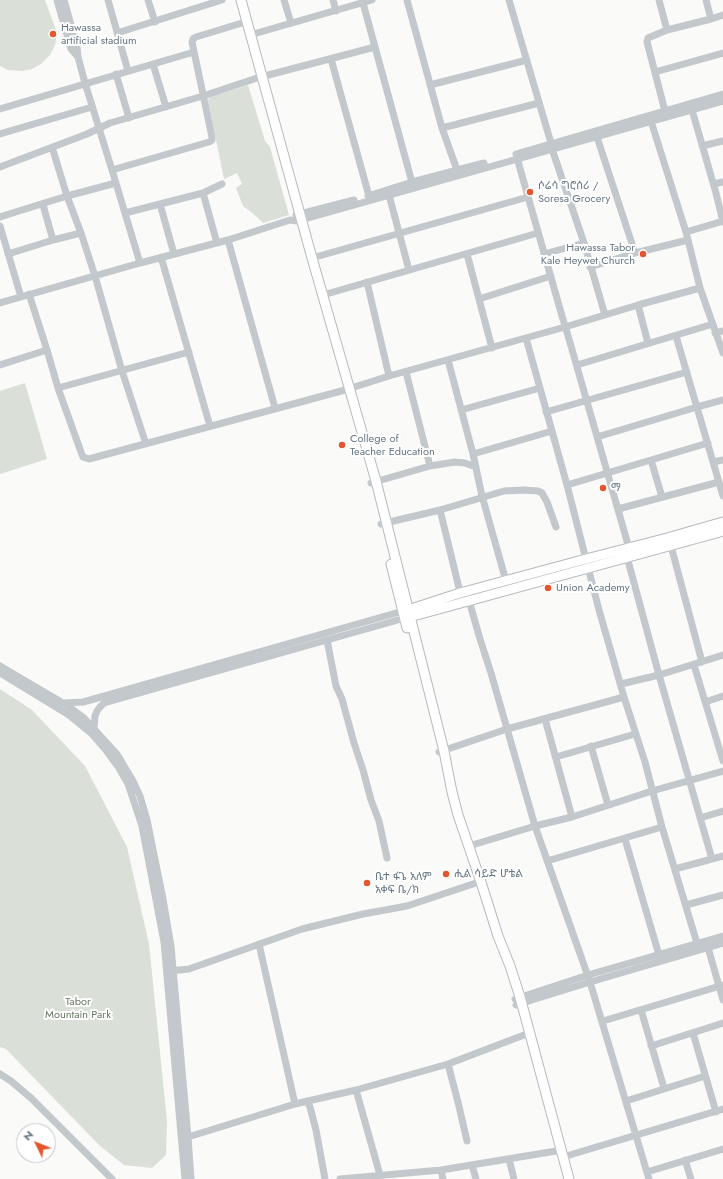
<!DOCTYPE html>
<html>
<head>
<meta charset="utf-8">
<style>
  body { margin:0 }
  #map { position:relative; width:723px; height:1179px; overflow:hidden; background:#fafaf8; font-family:Jost,sans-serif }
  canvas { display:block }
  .north { position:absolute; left:16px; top:1123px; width:40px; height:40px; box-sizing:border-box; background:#fff; border:1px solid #c1c8cd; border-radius:50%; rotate:313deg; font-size:11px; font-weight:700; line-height:16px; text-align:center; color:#657683 }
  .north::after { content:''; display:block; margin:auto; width:14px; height:18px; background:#e4572e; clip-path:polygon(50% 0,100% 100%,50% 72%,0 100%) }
</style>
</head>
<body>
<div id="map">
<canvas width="723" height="1179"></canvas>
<div class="north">N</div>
</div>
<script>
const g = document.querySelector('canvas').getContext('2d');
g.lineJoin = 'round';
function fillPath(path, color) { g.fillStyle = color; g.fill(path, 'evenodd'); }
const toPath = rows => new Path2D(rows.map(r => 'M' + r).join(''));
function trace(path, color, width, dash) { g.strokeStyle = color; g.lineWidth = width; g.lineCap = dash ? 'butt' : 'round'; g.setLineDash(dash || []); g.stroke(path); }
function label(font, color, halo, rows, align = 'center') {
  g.font = font + ' Jost,"Noto Sans Ethiopic",sans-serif'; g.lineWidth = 4; g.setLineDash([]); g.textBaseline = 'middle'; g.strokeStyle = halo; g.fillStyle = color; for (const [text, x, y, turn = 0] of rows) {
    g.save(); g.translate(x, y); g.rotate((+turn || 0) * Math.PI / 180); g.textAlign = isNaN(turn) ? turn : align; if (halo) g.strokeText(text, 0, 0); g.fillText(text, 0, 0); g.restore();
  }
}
const green = toPath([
  [0,0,45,0,57,33,55,45,50,55,41,64,32,69,23,71,8,70,0,66],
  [248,85,265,141,270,147,289,215,263,223,256,216,243,206,236,188,242,184,237,173,224,179,208,100,210,97],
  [25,383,47,459,0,474,0,391],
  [0,689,32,710,85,766,127,847,149,944,167,1121,166,1155,152,1168,124,1165,99,1145,6,1049,0,1047]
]);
const minor = toPath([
  [57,0,71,49,78,57],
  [64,0,77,46,78,57,85,83,112,170,140,263],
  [108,0,128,71],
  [148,0,155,22],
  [284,0,291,23],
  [333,0,336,11],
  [407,0,442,128,457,170],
  [509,0,551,143,552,149,584,243,605,315],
  [659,0,667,30],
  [706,0,711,19],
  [363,3,413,186],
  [117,33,222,0],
  [250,35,372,0],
  [331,59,369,196],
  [153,64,166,107],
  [655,72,723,53],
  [116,74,129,118],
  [430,85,527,60],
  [0,109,194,52],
  [692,110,716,193,723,222],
  [665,111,647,42,648,38,667,30,711,19,723,15],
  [650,118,686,232,700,288,723,353],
  [442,128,539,103],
  [0,134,92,107],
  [597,137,635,253],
  [702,146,723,141],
  [52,147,67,196,81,233,95,276,122,371,146,444],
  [516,154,723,94],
  [517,158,562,316,569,339,629,548],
  [0,167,87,134,110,123,203,96,257,78,375,47],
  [112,170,209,142,212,140,212,137,192,42,193,39,196,37,242,23],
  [714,184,723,182],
  [203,193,217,243],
  [389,195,409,270],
  [368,196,412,182,484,163],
  [160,204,174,254],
  [43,205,53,240],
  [125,213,203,193,222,184],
  [296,215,354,200],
  [0,217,67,196,116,183],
  [0,226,21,297],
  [686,232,723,221],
  [228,240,275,408],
  [8,254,53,240,81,233],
  [467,254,492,348],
  [544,254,584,243],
  [161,257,210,426],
  [312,258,528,197],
  [590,267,635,253,688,240],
  [367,282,389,376],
  [29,294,47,350,58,388,81,452,83,457,89,459,345,390,389,376,565,327,638,305,700,288],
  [323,295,538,233],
  [479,299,551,276],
  [0,303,140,263,228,240,290,220,297,221,301,220,723,101],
  [638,305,648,343],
  [715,333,723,331],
  [676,336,723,496],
  [526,338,567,485,599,610,624,697,645,762,662,827,699,950],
  [448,360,473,454,482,496,506,581],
  [0,365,47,350],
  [577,365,713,324],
  [406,372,430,466],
  [58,388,189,352],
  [461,410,540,388],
  [546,412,687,372],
  [597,437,697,407,723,400],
  [473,454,552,431],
  [651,460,662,497],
  [713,462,723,460],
  [371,483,430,466,455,462,465,463,476,467],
  [567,485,708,443],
  [618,509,719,482],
  [440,510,461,596],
  [381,524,440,510,504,491,524,490,538,491,542,493,547,502,556,527],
  [669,541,671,546,702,662],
  [627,557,659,675,712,859],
  [468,597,480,639,491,673,535,826,590,982,649,1179],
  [327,640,336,686,342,699,354,743,363,770,371,800,379,821,387,858],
  [694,665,723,761],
  [0,666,68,706,84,718,117,754,133,781,140,796,147,820,163,899,171,946,188,1137,191,1179],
  [0,673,69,715,91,733,105,749,119,768,128,784,142,826,164,942,185,1179],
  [621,684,659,675,723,655],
  [705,702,723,696],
  [64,703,83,702,94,699,403,611],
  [545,719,572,817],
  [94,729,95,716,97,711,100,707,104,703,111,701,405,618],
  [591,746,608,805],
  [439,752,507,729,624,697],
  [556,757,635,734],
  [700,818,723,811],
  [625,839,659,955],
  [469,846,535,826,572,817,652,791,723,771],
  [547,861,662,827],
  [675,869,723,856],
  [686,905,723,895],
  [259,944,295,1104],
  [707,944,723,1000],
  [170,971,189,969,302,929,363,914,407,906,476,883],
  [515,999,588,975,723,936],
  [516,1005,590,982,723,943],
  [641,1010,664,1088],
  [603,1021,723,985],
  [693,1033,716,1112],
  [651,1046,723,1023],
  [448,1064,458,1102,467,1141],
  [0,1074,11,1081,31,1098,112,1179],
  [356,1090,380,1175],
  [307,1101,310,1107,316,1130,325,1179],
  [626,1101,705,1076],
  [188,1137,295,1104,356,1090,448,1064,524,1035],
  [563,1157,723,1109],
  [509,1159,514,1179],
  [685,1160,691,1179],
  [472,1165,476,1179],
  [441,1170,443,1179],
  [647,1172,723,1149],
  [340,1179,441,1170,556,1151]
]);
const major = toPath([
  [241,0,312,258,376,481,444,751,452,792,458,815,481,882,498,936,510,966,520,997,569,1179],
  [391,564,407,628],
  [405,611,460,593,586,559,667,538,723,522],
  [406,618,723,531]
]);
const markers = [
  [53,34,4,"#e4572e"],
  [530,192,4,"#e4572e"],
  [643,254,4,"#e4572e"],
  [342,445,4,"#e4572e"],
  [603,488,4,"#e4572e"],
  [548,588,4,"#e4572e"],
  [446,874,4,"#e4572e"],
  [367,883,4,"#e4572e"]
];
const poiNames = [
  ["Hawassa",61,28],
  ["artificial stadium",61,41],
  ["ሶሬሳ ግሮሰሪ /",538,186],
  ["Soresa Grocery",538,199],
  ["Hawassa Tabor",635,248,"right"],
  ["Kale Heywet Church",635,261,"right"],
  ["College of",350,439],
  ["Teacher Education",350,452],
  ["ማ",611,488],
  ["Union Academy",556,588],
  ["ሒል ሳይድ ሆቴል",454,874],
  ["ቤተ ፋጌ አለም",375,877],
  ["አቀፍ ቤ/ክ",375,890]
];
const parkNames = [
  ["Tabor",78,1002],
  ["Mountain Park",78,1015]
];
fillPath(green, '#dadfd7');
trace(major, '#b5babe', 11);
trace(minor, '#c3c8cc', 7);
trace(major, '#fff', 9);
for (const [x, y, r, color] of markers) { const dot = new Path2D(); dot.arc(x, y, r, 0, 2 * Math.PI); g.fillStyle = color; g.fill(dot); trace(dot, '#fff', 1.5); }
label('11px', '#657683', '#fff', poiNames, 'left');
label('11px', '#687a64', '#fff', parkNames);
</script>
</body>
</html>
